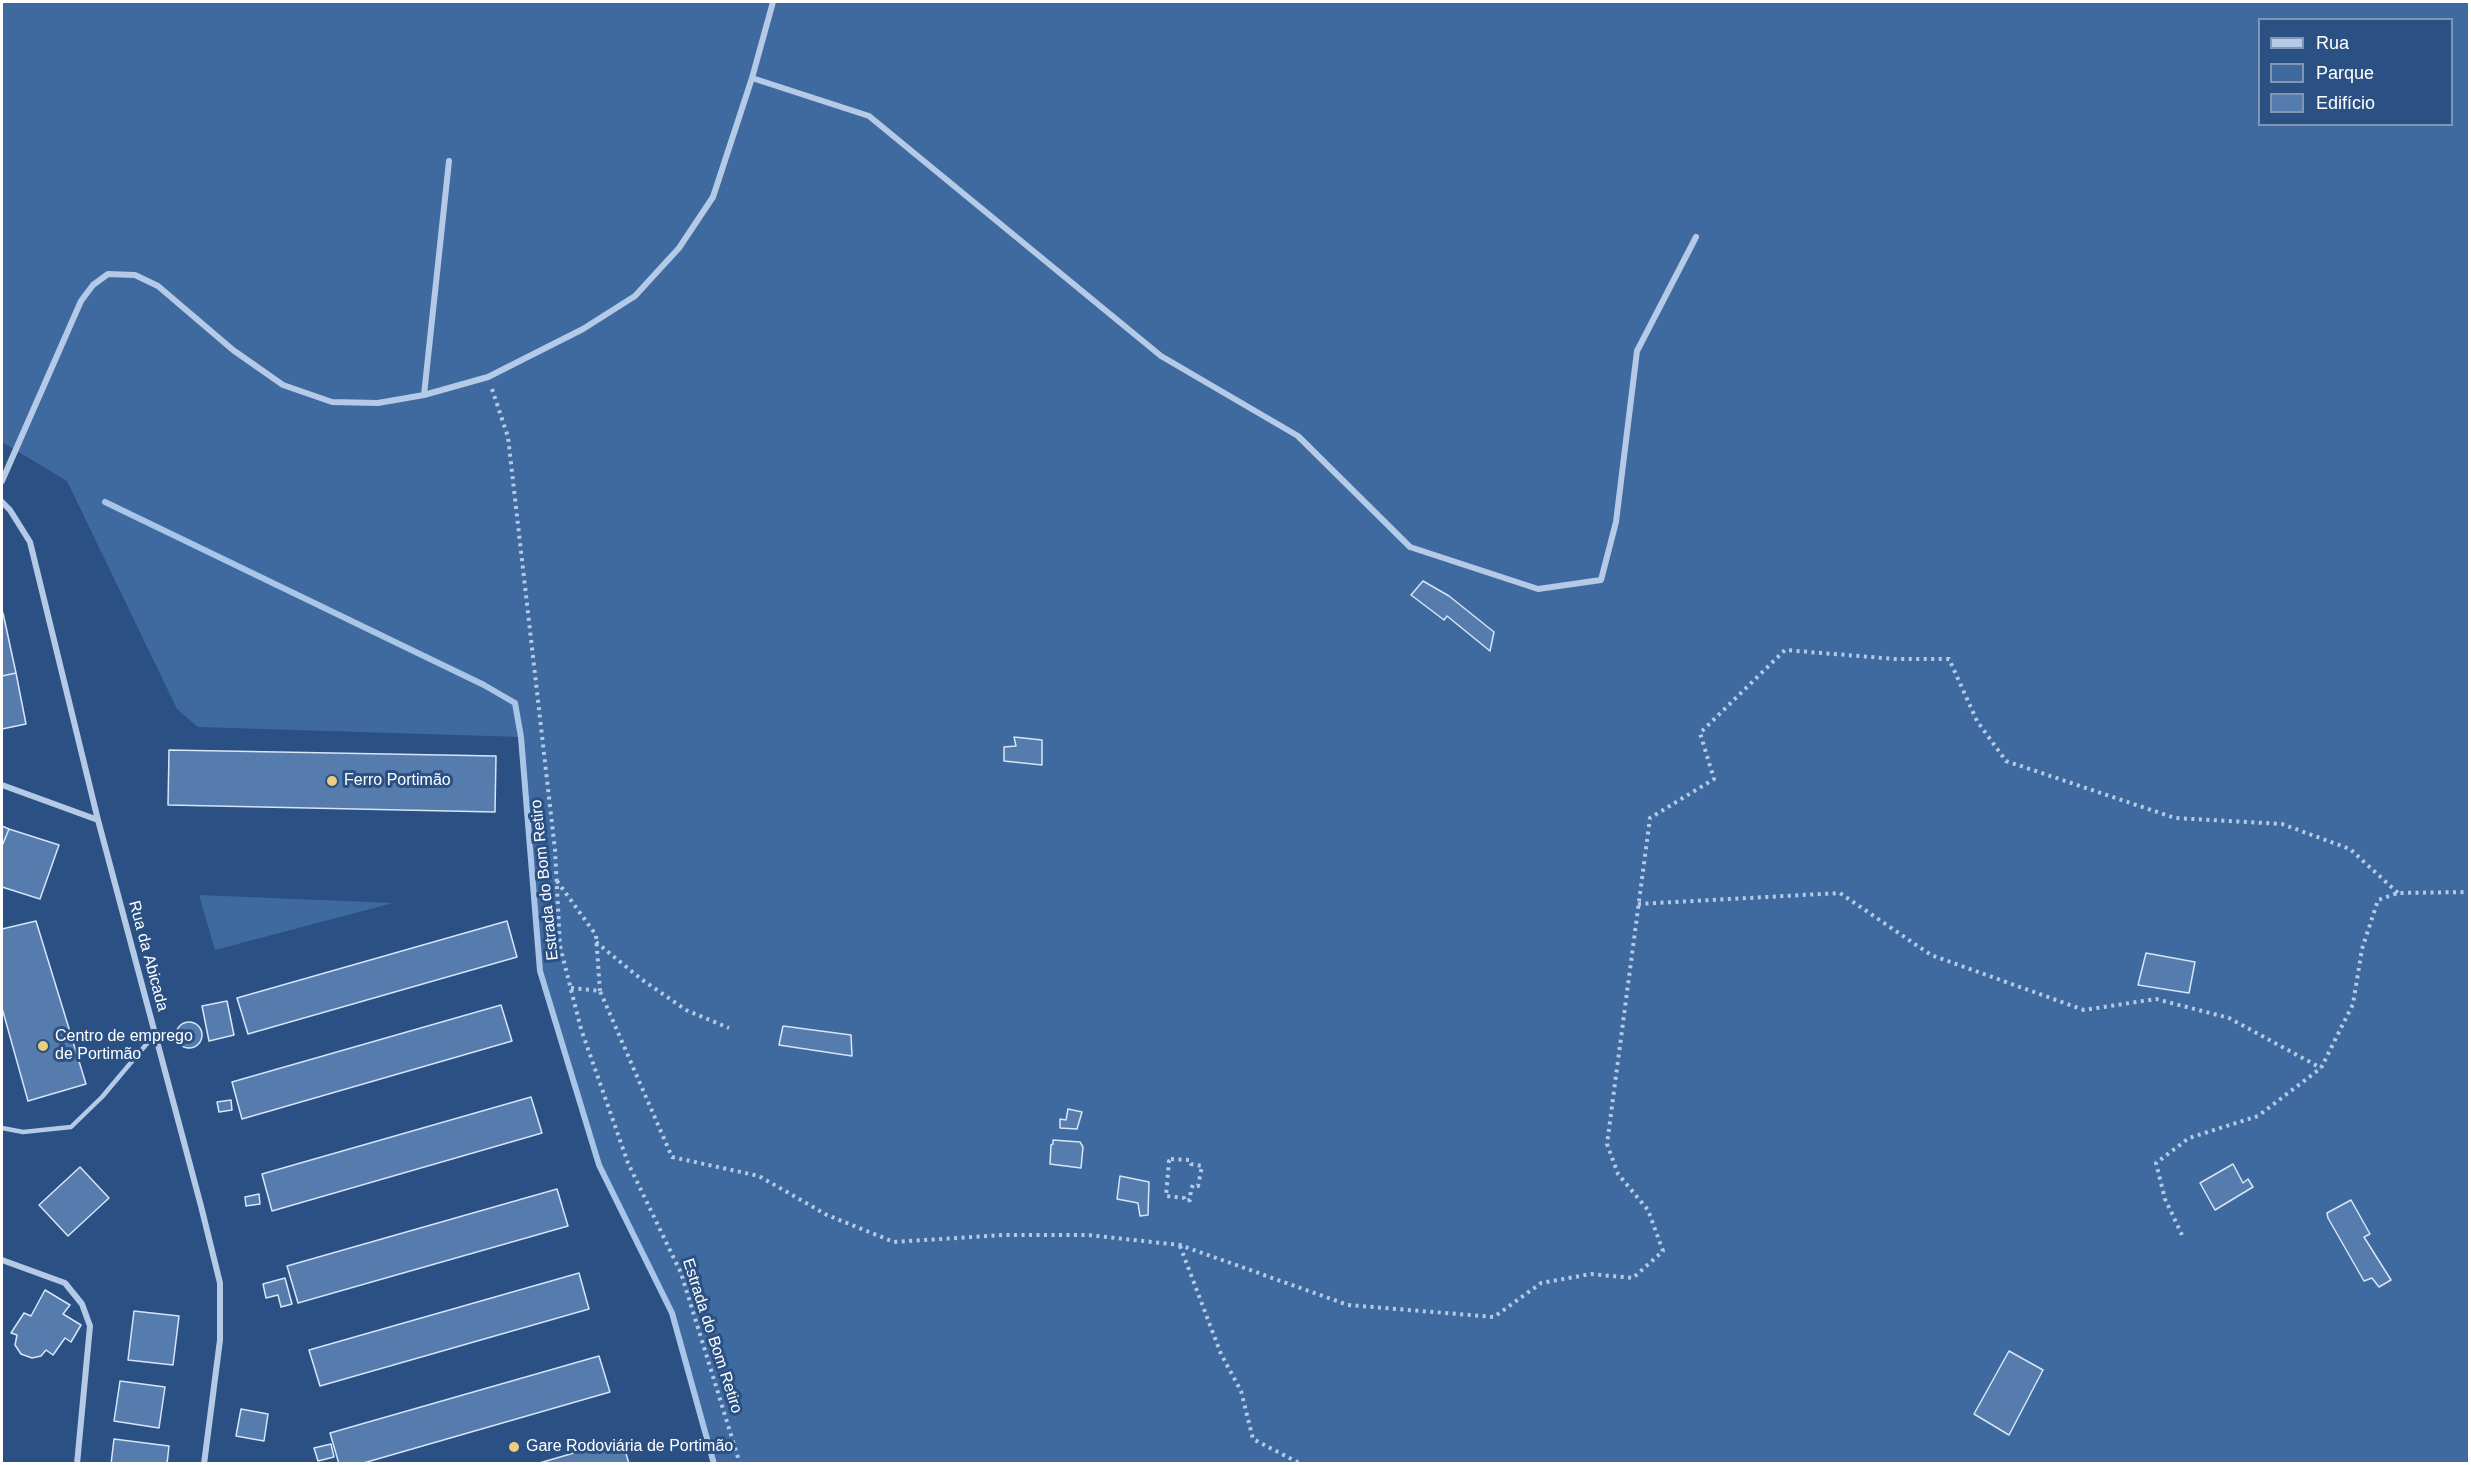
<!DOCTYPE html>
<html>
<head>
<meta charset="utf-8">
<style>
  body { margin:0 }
  #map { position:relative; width:2471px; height:1465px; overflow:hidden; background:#2a5084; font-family:Arial,sans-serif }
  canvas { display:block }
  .frame { position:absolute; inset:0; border:3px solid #fff; pointer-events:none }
  .legend { position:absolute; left:2258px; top:18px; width:195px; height:108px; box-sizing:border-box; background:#2a5084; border:2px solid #7f96b5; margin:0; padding:8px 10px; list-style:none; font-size:18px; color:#fff }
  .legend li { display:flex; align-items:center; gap:12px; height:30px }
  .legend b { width:30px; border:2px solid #7f96b5 }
</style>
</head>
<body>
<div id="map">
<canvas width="2471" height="1465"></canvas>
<div class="frame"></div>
<ul class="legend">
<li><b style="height:8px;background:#b4cae7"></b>Rua</li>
<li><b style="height:16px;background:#3f6aa0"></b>Parque</li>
<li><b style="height:16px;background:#567cad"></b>Edifício</li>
</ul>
</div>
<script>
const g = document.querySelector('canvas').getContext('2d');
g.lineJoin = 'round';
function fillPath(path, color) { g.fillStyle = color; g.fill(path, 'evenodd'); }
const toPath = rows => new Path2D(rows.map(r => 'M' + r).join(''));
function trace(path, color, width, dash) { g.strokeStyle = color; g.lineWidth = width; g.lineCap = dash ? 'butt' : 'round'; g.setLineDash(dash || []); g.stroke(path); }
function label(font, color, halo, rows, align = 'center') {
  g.font = font + ' Arial,sans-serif'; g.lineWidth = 6; g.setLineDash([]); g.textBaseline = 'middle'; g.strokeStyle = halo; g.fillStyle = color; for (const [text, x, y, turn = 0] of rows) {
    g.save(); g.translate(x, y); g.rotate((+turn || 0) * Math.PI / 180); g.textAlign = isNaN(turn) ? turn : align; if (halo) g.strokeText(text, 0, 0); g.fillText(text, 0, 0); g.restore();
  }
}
const green = toPath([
  [2,2,2469,2,2469,1463,714,1463,672,1313,599,1165,540,971,521,737,198,727,177,709,67,481,2,442],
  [2260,20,2452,20,2452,124,2260,124],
  [199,895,393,903,215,950]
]);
const stream = toPath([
  [105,502,484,685,515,703,521,737,540,971,599,1165,672,1313,714,1464]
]);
const building = toPath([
  [1423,581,1449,596,1494,632,1490,651,1447,616,1444,620,1411,595,1423,581],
  [3,613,16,673,2,676,2,614,3,613],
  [16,673,26,724,2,729,2,676,16,673],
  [1014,737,1042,740,1042,765,1004,761,1004,747,1016,746,1014,737],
  [169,750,496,756,495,812,168,805,169,750],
  [2,826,9,829,2,846,2,826],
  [9,829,59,845,40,899,2,887,2,846,9,829],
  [36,921,86,1084,28,1101,2,1008,2,929,36,921],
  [507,921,517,957,248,1034,237,998,507,921],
  [2146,953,2195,962,2189,993,2138,985,2146,953],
  [227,1001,234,1035,209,1041,202,1006,227,1001],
  [501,1005,512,1041,242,1119,232,1082,501,1005],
  '176 1035a13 13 0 1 1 26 0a13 13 0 1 1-26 0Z',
  [783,1026,851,1035,852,1056,779,1045,783,1026],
  [531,1097,542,1133,272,1211,262,1174,531,1097],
  [231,1100,232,1110,219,1112,217,1102,231,1100],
  [1068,1109,1082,1112,1077,1129,1060,1128,1060,1119,1066,1120,1068,1109],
  [1053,1140,1080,1142,1083,1147,1081,1168,1050,1164,1051,1145,1053,1144,1053,1140],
  [2233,1164,2243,1183,2248,1179,2253,1187,2215,1210,2200,1183,2233,1164],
  [80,1167,109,1198,68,1236,39,1205,80,1167],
  [1120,1176,1149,1182,1148,1215,1140,1216,1138,1203,1117,1199,1120,1176],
  [557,1189,568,1226,298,1303,287,1266,557,1189],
  [259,1194,260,1204,246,1206,245,1197,259,1194],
  [2351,1200,2370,1234,2364,1237,2391,1280,2379,1287,2372,1278,2364,1281,2328,1218,2327,1213,2351,1200],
  [579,1273,589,1309,320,1386,309,1350,579,1273],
  [285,1278,292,1304,281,1307,278,1295,266,1298,263,1284,285,1278],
  [45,1290,70,1305,63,1314,81,1325,71,1342,65,1338,53,1355,46,1350,41,1356,32,1358,21,1354,15,1345,17,1335,11,1333,24,1313,31,1316,45,1290],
  [134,1311,179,1316,173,1365,128,1360,134,1311],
  [2009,1351,2043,1370,2009,1435,1974,1414,2009,1351],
  [599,1356,610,1392,360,1464,339,1464,330,1433,599,1356],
  [120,1381,165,1387,159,1428,114,1421,120,1381],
  [241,1409,268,1414,264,1441,236,1436,241,1409],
  [114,1439,169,1446,167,1464,111,1464,114,1439],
  [622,1439,629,1464,536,1464,622,1439],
  [331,1444,334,1457,318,1461,314,1448,331,1444]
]);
const path = toPath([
  [492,389,508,437,555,850,560,946,581,1029,628,1163,681,1273,740,1464],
  [557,881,596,935,600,991],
  [1638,904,1840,893,1931,955,2084,1010,2156,999,2229,1018,2321,1068],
  [596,942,641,979,686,1010,729,1028],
  [571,988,600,991,672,1157,759,1176,827,1215,894,1242,1003,1235,1088,1235,1180,1245,1348,1305,1494,1317,1541,1283,1591,1274,1633,1278,1663,1251,1648,1210,1618,1174,1607,1144,1650,818,1714,779,1700,733,1785,650,1895,659,1949,659,1977,721,2006,761,2175,818,2282,824,2350,849,2398,893],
  [1171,1159,1190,1160,1191,1164,1202,1166,1198,1186,1193,1185,1191,1189,1190,1200,1185,1201,1184,1198,1166,1196,1169,1161,1171,1159],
  [2182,1235,2165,1199,2156,1163,2189,1138,2258,1116,2321,1068,2353,1004,2362,949,2378,900,2398,893,2470,892],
  [1180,1246,1221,1354,1241,1391,1253,1439,1301,1464]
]);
const service = toPath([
  [2,1128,23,1132,71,1127,102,1097,155,1034]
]);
const minor = toPath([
  [752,78,869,116,1161,356,1298,436,1410,547,1538,589,1601,580,1616,522,1637,351,1696,237],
  [424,395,449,161],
  [2,481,81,301,93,285,108,274,135,275,158,286,233,350,283,385,332,402,378,403,424,395,488,377,583,329,635,296,679,248,713,197,752,78,773,2],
  [2,502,10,510,30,542,98,820,201,1206,220,1283,220,1340,204,1464],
  [2,785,98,820],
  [2,1260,65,1283,82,1304,90,1326,77,1464]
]);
const markers = [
  [332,781,6,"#edce7c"],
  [43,1046,6,"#edce7c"],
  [514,1447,6,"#edce7c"]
];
const poiNames = [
  ["Ferro Portimão",344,781],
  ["Centro de emprego",55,1037],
  ["de Portimão",55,1055],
  ["Gare Rodoviária de Portimão",526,1447]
];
const streetNames = [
  ["Estrada do Bom Retiro",545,880,-96],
  ["Rua da Abicada",148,956,75],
  ["Estrada do Bom Retiro",712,1336,72]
];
fillPath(green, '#3f6aa0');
trace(stream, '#a9c5e7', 6);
fillPath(building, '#567cad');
trace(building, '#d7e5f6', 1.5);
trace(path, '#b4cae7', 4, [3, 4.5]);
trace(service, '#b4cae7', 4.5);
trace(minor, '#b4cae7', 6);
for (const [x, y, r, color] of markers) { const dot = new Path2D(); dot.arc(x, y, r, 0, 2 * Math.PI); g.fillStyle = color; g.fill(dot); trace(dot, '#2a5084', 2); }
label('16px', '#fff', '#2a5084', poiNames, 'left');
label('16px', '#fff', '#2a5084', streetNames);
</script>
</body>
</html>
